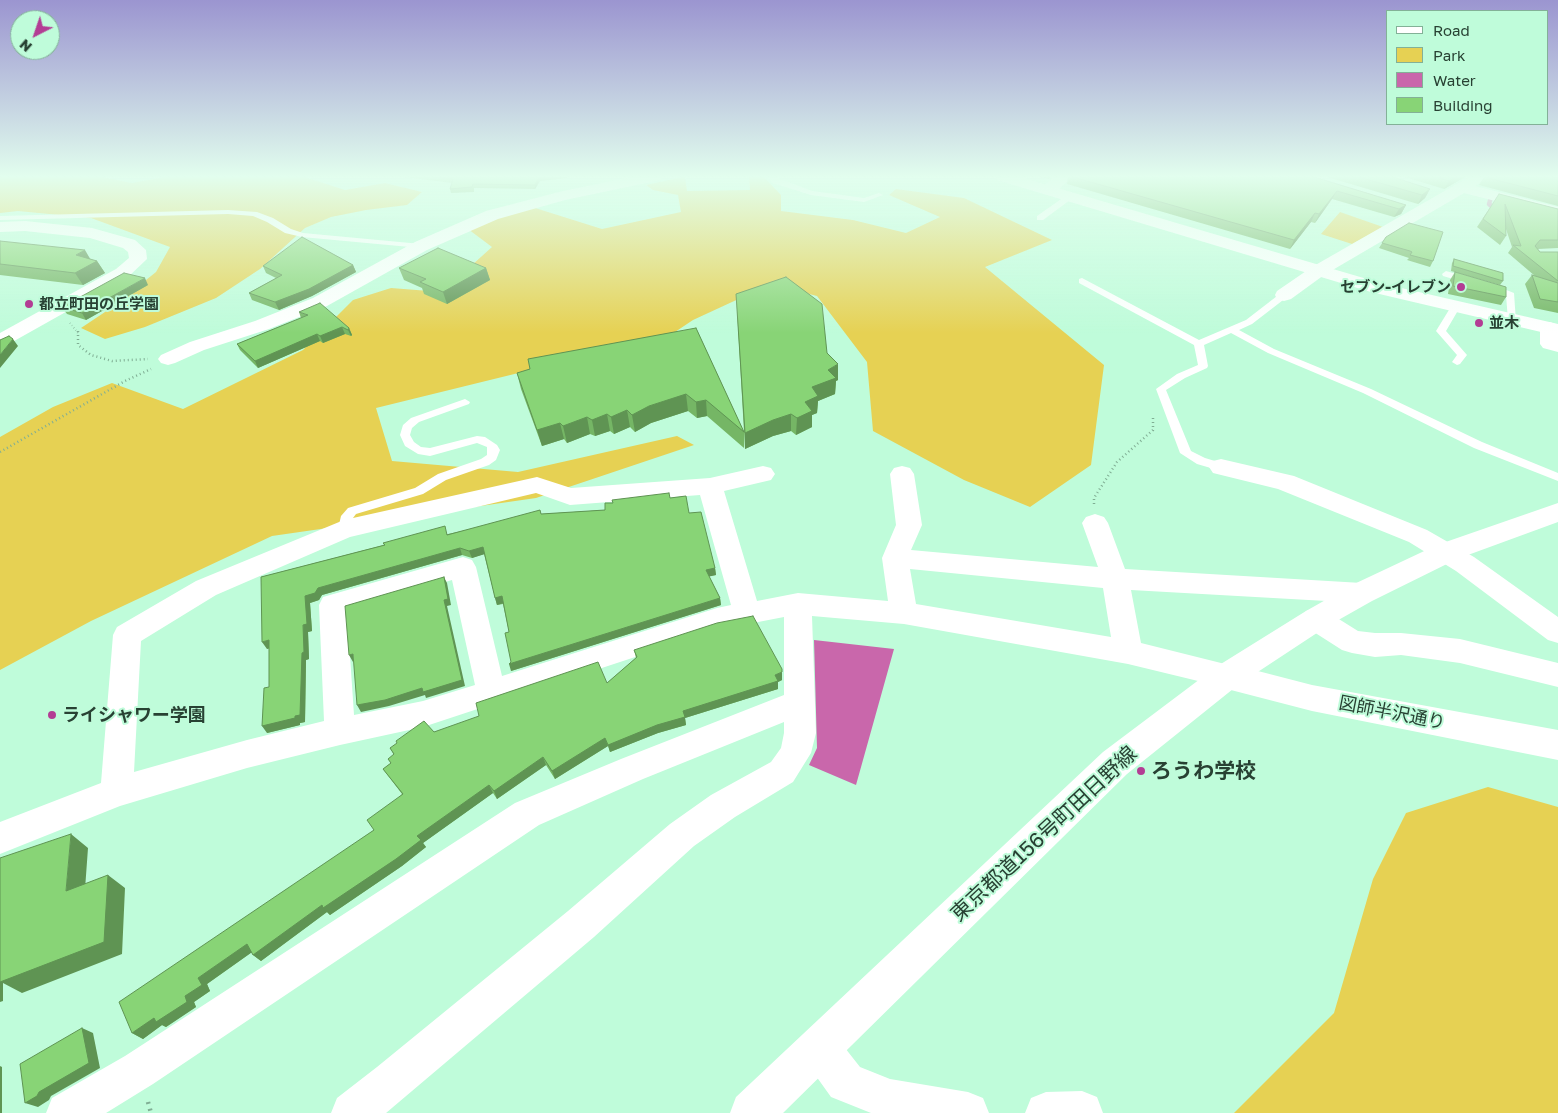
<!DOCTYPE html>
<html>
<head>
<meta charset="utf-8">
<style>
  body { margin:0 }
  #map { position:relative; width:1558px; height:1113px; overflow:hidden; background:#bffcda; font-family:"Golos Text",sans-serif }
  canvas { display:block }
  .legend { position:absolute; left:1386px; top:10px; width:162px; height:115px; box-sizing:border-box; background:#bffcda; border:1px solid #83b197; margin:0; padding:6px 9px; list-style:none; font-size:15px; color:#284133 }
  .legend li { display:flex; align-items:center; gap:10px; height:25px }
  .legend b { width:25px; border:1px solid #83b197 }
  .north { position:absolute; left:10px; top:10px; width:50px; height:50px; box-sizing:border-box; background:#bffcda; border:1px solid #83b197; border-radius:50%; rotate:221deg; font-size:14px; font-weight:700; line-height:20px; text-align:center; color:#284133 }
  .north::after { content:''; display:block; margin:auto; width:18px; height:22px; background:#b33d94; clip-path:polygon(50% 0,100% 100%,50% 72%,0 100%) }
</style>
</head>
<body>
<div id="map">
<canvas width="1558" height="1113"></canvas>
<ul class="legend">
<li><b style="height:6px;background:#fff"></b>Road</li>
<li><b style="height:14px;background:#e6d153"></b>Park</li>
<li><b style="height:14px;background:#c967ab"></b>Water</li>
<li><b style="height:14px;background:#88d476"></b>Building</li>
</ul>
<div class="north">N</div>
</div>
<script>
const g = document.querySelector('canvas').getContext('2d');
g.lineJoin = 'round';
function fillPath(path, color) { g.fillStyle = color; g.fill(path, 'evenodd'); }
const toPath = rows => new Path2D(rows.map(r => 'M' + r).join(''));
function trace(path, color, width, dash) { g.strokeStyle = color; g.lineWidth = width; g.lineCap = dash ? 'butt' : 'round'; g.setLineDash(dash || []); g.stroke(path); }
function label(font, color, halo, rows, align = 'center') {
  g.font = font + ' "Golos Text","Noto Sans JP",sans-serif'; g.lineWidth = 4; g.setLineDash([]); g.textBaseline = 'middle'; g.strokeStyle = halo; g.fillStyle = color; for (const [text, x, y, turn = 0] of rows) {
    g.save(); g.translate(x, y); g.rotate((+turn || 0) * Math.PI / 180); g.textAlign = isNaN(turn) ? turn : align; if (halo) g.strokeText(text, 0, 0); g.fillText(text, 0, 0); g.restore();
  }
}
const green = toPath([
  [0,177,102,177,132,183,164,177,305,177,345,190,385,183,422,192,407,205,366,210,331,217,305,228,260,269,216,298,145,327,105,339,81,328,111,308,156,272,170,247,91,218,18,211,0,213],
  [682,177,685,177,687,191,750,190,749,177,764,177,781,195,781,211,853,220,906,233,940,217,889,195,896,189,964,198,1052,240,985,267,1104,365,1091,465,1030,507,964,480,873,431,867,362,817,296,771,284,693,320,669,336,376,408,392,461,518,472,677,436,694,445,536,498,272,536,91,621,0,670,0,437,53,407,112,383,183,409,303,350,353,300,391,288,442,292,492,247,464,226,532,207,602,229,681,212,678,195,653,190,646,185],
  [1340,212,1383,227,1352,244,1321,234],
  [1488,787,1558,807,1558,1113,1234,1113,1334,1013,1373,879,1406,813]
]);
const water = toPath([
  [814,640,894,649,856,785,809,765,817,748]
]);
const stream = toPath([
  [1484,195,1491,197,1489,204,1497,211]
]);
const pathFar2 = toPath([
  [70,323,78,333]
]);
const pathFar1 = toPath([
  [78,331,78,345,91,355,112,361,148,359],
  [0,452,125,381,151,369],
  [1094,504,1094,498,1117,462,1153,430,1153,418]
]);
const path = toPath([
  [148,1102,151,1113]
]);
const service = toPath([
  [766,177,775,177,812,191,864,198,879,193,883,195,864,202,811,195,773,183,766,177],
  [1067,195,1074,197,1043,220,1037,220,1037,216,1067,195],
  [228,210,257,212,273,218,291,229,303,233,421,244,425,246,421,248,302,237,285,233,267,222,253,216,228,214,0,220,0,216,228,210],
  [1446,271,1470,278,1471,280,1467,283,1443,276,1442,274,1446,271],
  [1082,278,1199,340,1246,320,1281,293,1287,293,1287,297,1252,324,1239,330,1274,349,1371,389,1482,442,1558,473,1558,481,1474,448,1363,393,1268,353,1231,333,1204,345,1208,366,1207,368,1185,378,1166,390,1191,451,1205,458,1225,464,1227,467,1221,471,1197,464,1180,453,1156,389,1177,374,1198,365,1194,345,1079,283,1079,279,1082,278],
  [1491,284,1514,293,1516,322,1510,322,1508,320,1506,295,1488,289,1488,285,1491,284],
  [1455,304,1460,307,1446,331,1467,355,1460,364,1457,365,1452,362,1457,355,1436,331,1452,305,1455,304],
  [465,399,470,402,469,404,419,422,412,428,410,435,414,442,421,447,430,448,477,436,485,437,497,445,500,450,496,460,489,465,446,480,423,494,356,514,353,518,348,532,340,532,338,529,341,516,348,508,415,488,438,474,481,459,487,455,487,447,477,443,430,456,418,454,405,446,400,435,403,425,411,418,465,399]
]);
const minor = toPath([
  [632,177,663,177,660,180,565,200,498,219,427,250,327,306,269,329,204,350,175,363,168,365,161,363,158,359,161,355,190,342,255,321,313,298,415,242,486,211,563,191,632,177],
  [1054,177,1072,177,1054,193,1042,193,1040,190,1042,187,1054,177],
  [1469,177,1488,177,1475,186,1558,207,1558,217,1464,193,1324,275,1291,299,1284,301,1277,299,1275,295,1277,291,1312,267,1469,177],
  [25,221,92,228,135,240,146,250,147,259,128,277,7,345,0,347,0,333,116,269,129,258,128,252,123,248,90,238,25,231,0,232,0,222,25,221],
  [1550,322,1558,325,1558,352,1543,348,1540,344,1540,328,1543,324,1550,322],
  [1221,459,1294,476,1427,530,1474,557,1558,617,1558,643,1548,640,1456,571,1409,542,1278,489,1213,473,1209,467,1213,461,1221,459],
  [763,466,771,468,775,474,771,480,724,491,757,601,798,593,888,601,882,558,896,525,890,474,894,468,902,466,910,468,914,474,922,525,911,550,1098,567,1082,523,1086,517,1095,514,1104,517,1108,523,1125,569,1362,583,1372,586,1376,593,1372,600,1362,603,1131,590,1141,643,1237,667,1242,676,1237,685,1227,688,1128,664,904,624,812,616,816,733,811,753,793,782,735,817,694,846,594,937,386,1113,331,1113,337,1098,377,1067,568,911,670,824,711,795,771,762,781,748,784,733,784,722,643,779,539,825,153,1084,106,1113,46,1113,52,1098,125,1056,515,803,621,759,784,695,784,617,717,630,423,727,340,745,247,768,120,806,0,854,0,822,101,783,113,635,117,627,196,581,344,520,537,477,571,488,710,478,763,466],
  [536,493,570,505,700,495,731,605,717,608,502,676,476,567,472,560,463,557,323,597,319,605,324,721,247,740,134,772,141,641,216,595,350,537,536,493],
  [910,569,1103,588,1111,637,916,604,910,569],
  [452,580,475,685,423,701,354,715,347,611,452,580],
  [1316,608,1326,611,1358,631,1375,633,1401,633,1460,639,1558,663,1558,687,1460,663,1401,655,1375,657,1352,653,1342,650,1306,627,1302,619,1306,611,1316,608],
  [820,1028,834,1034,860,1067,890,1079,968,1092,983,1098,989,1113,871,1113,831,1097,806,1062,800,1048,806,1034,820,1028],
  [1082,1091,1097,1097,1103,1113,1025,1113,1031,1098,1046,1092,1082,1091]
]);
const tertiary = toPath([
  [1227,663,1312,685,1558,730,1558,760,1312,711,1227,689,1216,685,1211,676,1216,667,1227,663]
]);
const secondary = toPath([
  [1558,503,1558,522,1457,559,1372,601,1326,627,1238,685,1127,774,783,1113,730,1113,736,1097,1103,752,1216,667,1306,611,1352,585,1437,545,1558,503]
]);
const primary = toPath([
  [995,177,1020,177,1384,284,1558,324,1558,336,1371,292,997,180,995,177]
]);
const wall = toPath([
  [404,177,567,177,566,178,540,181,535,189,474,188,474,192,451,193,450,189,452,183],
  [1041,177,1051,177,1049,179],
  [1068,177,1314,177,1406,205,1401,214,1394,217,1332,199,1315,223,1311,222,1290,249,1067,184],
  [1327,177,1393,177,1430,189,1425,198,1418,204],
  [1405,177,1465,177,1444,189],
  [1484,177,1558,177,1558,206,1479,185],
  [1499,194,1558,209,1558,248,1538,249,1540,252,1558,252,1558,313,1534,308,1525,284,1532,275,1535,276,1508,253,1512,247,1506,229,1506,236,1500,245,1477,227],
  [1386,237,1433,261,1430,267,1407,260,1409,258,1379,248],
  [0,241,97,261,105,273,83,285,0,275],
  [1454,259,1503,281,1500,285,1451,271,1452,263],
  [353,265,356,272,312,296,279,310,252,300,249,293,276,278,266,273,263,266],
  [399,268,486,268,490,280,447,304,424,294,422,288,404,280],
  [1455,272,1506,297,1501,305,1448,294,1450,280],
  [148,285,86,320,67,314,62,307],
  [737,310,827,353,838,380,836,381,835,394,818,401,817,413,812,415,812,427,796,435,791,431,773,436,745,449],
  [299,312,349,328,352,335,351,336,345,334,323,343,320,341,258,368,240,350,237,344,301,318],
  [696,328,744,432,744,448,707,416,697,418,688,411,651,423,635,432,630,427,614,434,610,431,595,436,590,434,567,443,564,439,542,446,521,389,517,373],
  [670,498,689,513,715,568,716,575,709,576,720,598,721,605,511,671,511,662,509,632,503,604,497,605,484,554,472,558,462,555,322,595,319,600,310,603,312,631,308,632,309,659,306,660,305,722,300,723,300,725,267,733,269,687,269,648,267,649,261,577,384,545,383,543,448,534,541,514,605,510],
  [634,650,782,680,778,682,778,689,685,718,686,725,658,733,610,752,608,746,555,779,546,765,497,799,493,793,423,843,426,847,402,866,330,915,327,912,261,961,253,955,252,952,207,984,210,991,194,1002,196,1007,166,1027,162,1025,143,1039,132,1033,374,830,402,794,383,769,391,763,388,759,394,755,390,748,434,732,607,683,636,658]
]);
const shadedWall = toPath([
  [539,177,567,177,566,178,540,181,535,189,535,185],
  [1455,177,1465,177,1444,189,1449,181],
  [1430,189,1425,198,1418,204,1422,195],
  [1337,191,1332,199,1315,223,1319,214],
  [1406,205,1401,214,1394,217,1399,209],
  [1315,213,1311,222,1290,249,1294,240],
  [85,250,92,262,76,255],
  [97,261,105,273,83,285,75,273],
  [353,265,356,272,312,296,279,310,275,302],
  [486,268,490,280,447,304,443,292],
  [145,278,148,285,86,320,82,313],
  [342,327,345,334,323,343,320,336],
  [349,328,352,335,351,336,348,330],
  [317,334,320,341,258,368,255,361],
  [13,339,18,346,0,368,0,355],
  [838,364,838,380,836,381,835,394,818,401,817,413,812,415,812,427,796,435,797,418,812,387,828,370],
  [686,394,688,411,651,423,635,432,632,415,649,406],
  [706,400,707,416,697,418,696,402],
  [627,410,630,427,614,434,611,417],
  [607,414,610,431,595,436,592,420],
  [791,414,791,431,773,436,745,449,745,433,773,420],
  [587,417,590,434,567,443,563,426],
  [560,423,564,439,542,446,537,430],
  [483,547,485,554,472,558,469,551],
  [460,548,462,555,322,595,319,600,310,603,312,631,308,632,309,659,306,660,305,722,300,723,300,725,267,733,262,726,302,653,305,596,318,588],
  [715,568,716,575,707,577,706,570],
  [444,577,447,583,451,605,447,606,465,686,426,698,425,695,389,706,361,712,357,705,422,688,444,600],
  [502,596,504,603,497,605,495,598],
  [720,598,721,605,511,671,509,664],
  [269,640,274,647,267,649,262,642],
  [353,654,353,662,349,655],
  [782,672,782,680,778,682,778,689,685,718,686,725,658,733,610,752,608,745,683,711],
  [605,738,608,746,555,779,552,771],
  [543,757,546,765,497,799,494,791],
  [489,785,493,793,423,843,426,847,402,866,330,915,327,912,261,961,253,955,417,836],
  [71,834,88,848,84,903,66,891],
  [108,875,125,888,122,954,22,993,3,983,3,1001,0,1002,0,982],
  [247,944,255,950,207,984,210,991,194,1002,196,1007,166,1027,162,1025,143,1039,132,1033,185,996,198,978],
  [82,1028,93,1033,100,1068,51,1096,49,1100,38,1107,25,1103,39,1092],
  [0,1066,2,1067,2,1113,0,1113]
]);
const building = toPath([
  [434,177,540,177,539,177,535,185,473,184,472,187,450,189,453,179,434,177],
  [1073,177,1314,177,1406,205,1399,209,1337,191,1319,214,1315,213,1294,240,1073,177],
  [1359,177,1393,177,1430,189,1422,195,1359,177],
  [1437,177,1455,177,1449,181,1437,177],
  [1485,177,1558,177,1558,196,1485,177],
  [1499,194,1558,209,1558,240,1540,240,1535,246,1540,252,1558,252,1558,281,1513,245,1521,246,1505,204,1506,236,1483,219,1499,194],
  [1409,223,1443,232,1433,261,1410,255,1412,252,1410,251,1382,243,1386,237,1409,223],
  [302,237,353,265,309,289,275,302,249,293,282,275,263,266,302,237],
  [0,241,85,250,76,255,97,261,75,273,0,264,0,241],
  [438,248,486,268,443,292,420,282,426,279,399,268,438,248],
  [1454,259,1503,273,1503,281,1453,266,1454,259],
  [1455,272,1506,287,1506,297,1453,286,1455,272],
  [124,273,145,278,82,313,62,307,124,273],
  [1532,275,1558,283,1558,302,1540,299,1532,275],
  [786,277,822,304,827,353,838,364,828,370,836,378,812,387,818,396,805,402,812,411,797,418,791,414,773,420,745,433,736,294,786,277],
  [320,303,349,328,348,330,342,327,320,336,317,334,255,361,237,344,308,315,299,312,320,303],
  [696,328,744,432,706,400,696,402,686,394,649,406,632,415,627,410,611,417,607,414,592,420,587,417,563,426,560,423,537,430,517,373,530,369,528,359,696,328],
  [9,336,13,339,0,355,0,340,9,336],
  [669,493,670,498,686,496,689,513,701,512,715,568,706,570,720,598,509,664,511,662,505,633,509,632,502,596,495,598,483,547,469,551,460,548,318,588,315,593,305,596,307,624,303,625,304,652,302,653,300,715,295,716,295,718,262,726,264,688,269,687,269,640,262,642,261,577,385,545,383,543,445,526,447,535,540,510,541,514,605,510,605,503,613,503,612,500,669,493],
  [444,577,448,599,444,600,462,680,423,692,422,688,385,700,357,705,353,654,349,655,345,606,444,577],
  [753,616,782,669,782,672,775,675,778,681,683,711,685,717,657,725,608,745,605,738,552,771,543,757,494,791,489,785,417,836,421,840,396,859,323,908,322,905,253,955,247,944,198,978,202,985,185,996,187,1002,156,1022,154,1018,132,1033,119,1002,374,830,367,820,403,794,383,769,391,763,388,759,394,754,390,748,397,743,396,741,424,721,434,732,479,716,476,703,598,662,607,683,637,657,634,650,717,623,753,616],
  [71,834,66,891,108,875,104,942,0,982,0,858,71,834],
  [82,1028,89,1063,39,1092,37,1096,25,1103,20,1064,82,1028]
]);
const markers = [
  [1461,287,5,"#b33d94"],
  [29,304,5,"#b33d94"],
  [1479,323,5,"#b33d94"],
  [52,715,5,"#b33d94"],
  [1141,771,5,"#b33d94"]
];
const farPoinames = [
  ["セブン-イレブン",1451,287,"right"],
  ["都立町田の丘学園",39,304],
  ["並木",1489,323]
];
const streetNames = [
  ["図師半沢通り",1392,713,11]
];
const poiNames = [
  ["ライシャワー学園",62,715]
];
const nearPoinames = [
  ["ろうわ学校",1151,771]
];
const nearStreetnames = [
  ["東京都道156号町田日野線",1044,834,-43]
];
fillPath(green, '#e6d153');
fillPath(water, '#c967ab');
trace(stream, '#c967ab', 4.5);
trace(pathFar2, '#80ae94', 2, [0.5, 2.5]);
trace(pathFar1, '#80ae94', 2.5, [1, 3]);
trace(path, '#80ae94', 4.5, [2, 5]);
fillPath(service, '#fff');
fillPath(minor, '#fff');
fillPath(tertiary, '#fff');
fillPath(secondary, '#fff');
fillPath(primary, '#fff');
fillPath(wall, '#75b665');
fillPath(shadedWall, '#5f9453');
fillPath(building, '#88d476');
trace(building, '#5f9453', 1);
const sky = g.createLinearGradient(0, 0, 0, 333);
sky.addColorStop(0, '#9b95d0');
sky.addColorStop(0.53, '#e2feee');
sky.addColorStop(1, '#e2feee00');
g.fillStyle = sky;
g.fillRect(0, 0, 1558, 333);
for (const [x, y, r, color] of markers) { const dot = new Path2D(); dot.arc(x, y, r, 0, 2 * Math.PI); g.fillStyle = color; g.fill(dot); trace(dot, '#bffcda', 2); }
label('bold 15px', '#284133', '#bffcda', farPoinames, 'left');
label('18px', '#284133', '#bffcda', streetNames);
label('bold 18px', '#284133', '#bffcda', poiNames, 'left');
label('bold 21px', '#284133', '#bffcda', nearPoinames, 'left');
label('21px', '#284133', '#bffcda', nearStreetnames);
</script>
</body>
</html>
